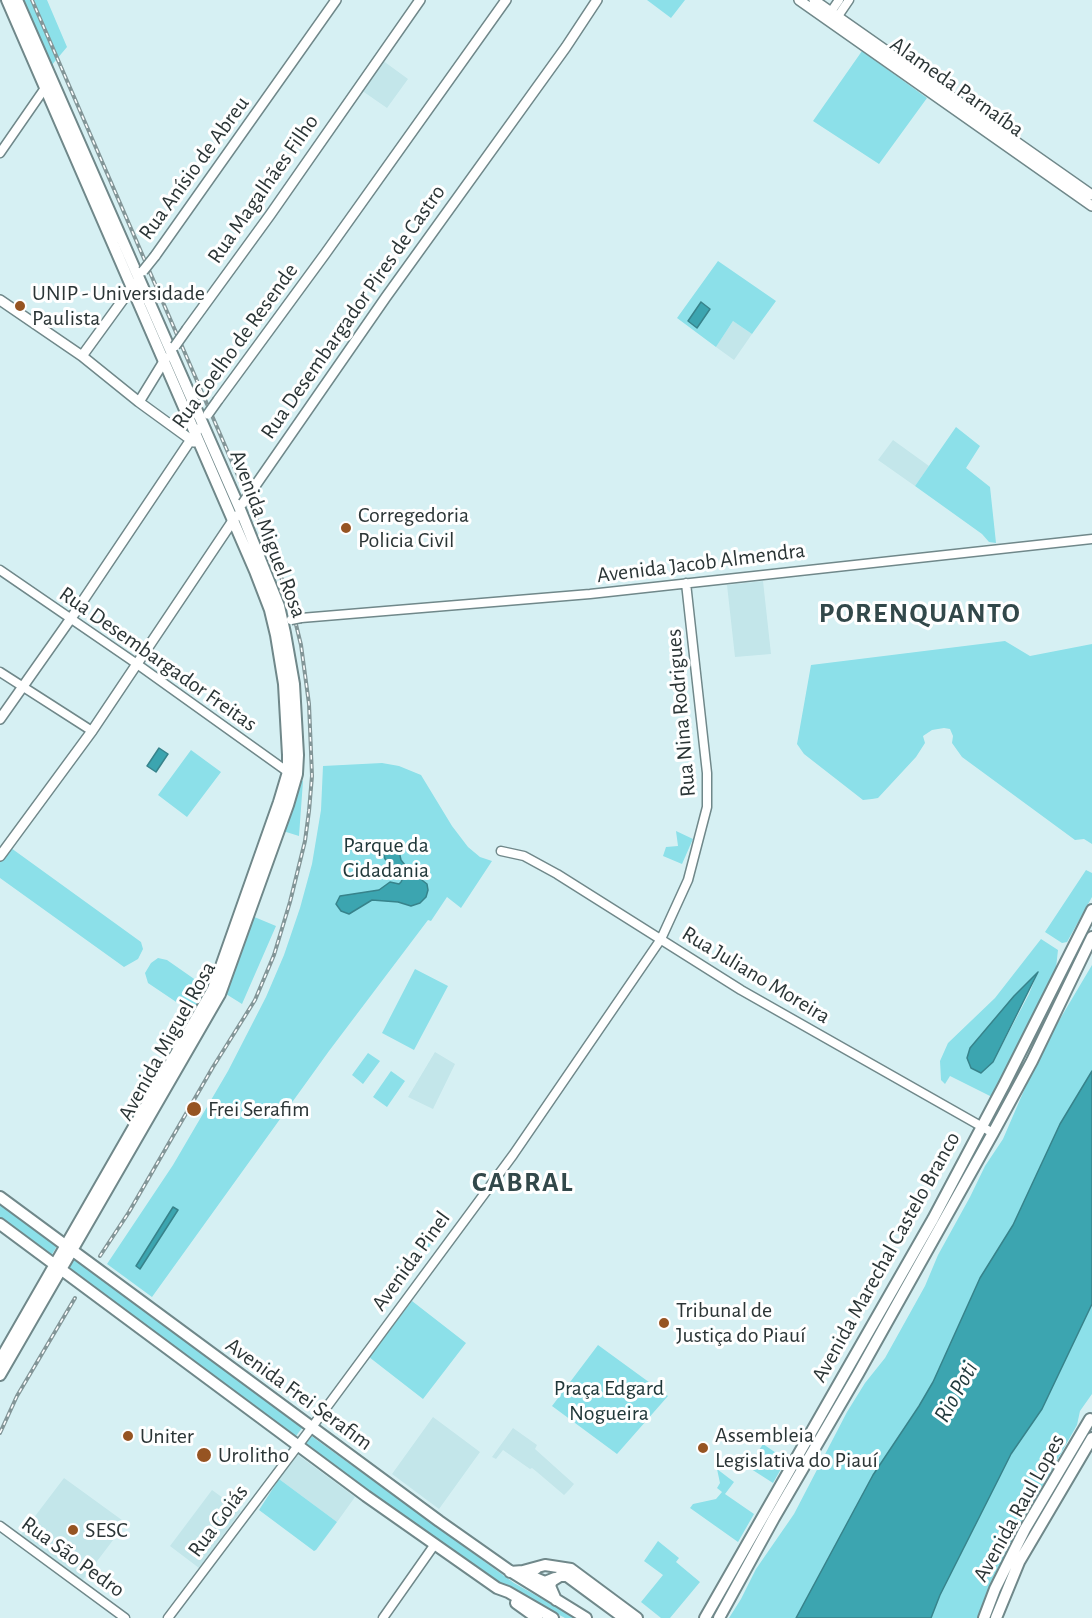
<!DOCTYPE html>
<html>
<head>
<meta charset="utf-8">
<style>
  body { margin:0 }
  canvas { display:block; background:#d6f0f3 }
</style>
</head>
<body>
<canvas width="1092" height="1618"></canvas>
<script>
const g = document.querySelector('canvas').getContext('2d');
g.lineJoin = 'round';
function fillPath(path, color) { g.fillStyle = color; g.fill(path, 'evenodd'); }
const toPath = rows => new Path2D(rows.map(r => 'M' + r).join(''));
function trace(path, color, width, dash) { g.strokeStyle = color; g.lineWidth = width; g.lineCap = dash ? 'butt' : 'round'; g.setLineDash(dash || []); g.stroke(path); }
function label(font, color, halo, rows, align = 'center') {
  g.font = font + ' "Alegreya Sans",sans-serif'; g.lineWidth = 6; g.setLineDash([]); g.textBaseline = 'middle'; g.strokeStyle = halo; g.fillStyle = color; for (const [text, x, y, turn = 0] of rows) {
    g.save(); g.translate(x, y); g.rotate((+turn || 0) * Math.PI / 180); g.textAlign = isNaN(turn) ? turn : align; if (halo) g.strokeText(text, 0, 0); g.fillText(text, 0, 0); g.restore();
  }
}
const built = toPath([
  [382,60,408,79,387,108,361,90],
  [733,321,752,334,734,360,716,347],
  [893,440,929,466,915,486,878,460],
  [763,581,771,654,735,657,727,585],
  [435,1052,455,1064,433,1109,408,1097],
  [433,1417,480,1452,439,1509,392,1474],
  [513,1428,537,1445,535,1449,574,1484,569,1490,564,1495,537,1472,532,1468,530,1469,503,1450,496,1459,492,1457],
  [298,1455,355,1497,337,1522,279,1479],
  [64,1478,126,1523,82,1581,20,1536],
  [212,1490,241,1511,199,1568,170,1546]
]);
const green = toPath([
  [22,0,47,0,67,47,51,66],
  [647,0,685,0,671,18],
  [862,51,927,98,879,164,813,121],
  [718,261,776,301,752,334,733,321,716,347,677,318],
  [956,427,980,446,966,468,990,487,996,543,989,542,982,534,915,486],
  [1005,641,1030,656,1092,644,1092,844,1084,839,1075,840,962,757,952,743,953,736,950,729,944,728,932,730,923,736,925,743,916,757,878,798,872,799,863,800,804,754,797,744,811,665],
  [191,750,221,772,187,817,158,795],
  [382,763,399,766,421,775,452,826,468,847,480,857,492,861,461,908,447,897,431,921,428,920,329,1051,152,1297,107,1264,173,1165,228,1071,266,997,284,955,300,908,312,864,321,810,323,766],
  [300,780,303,781,299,836,283,831],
  [676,831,693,839,682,864,663,856,666,847,678,846],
  [11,848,141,942,143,949,138,959,124,967,0,878,0,861],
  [1086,870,1092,873,1092,897,1067,942,1062,943,1045,932],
  [252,916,276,926,242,1004,226,994],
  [1041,939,1058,950,1056,968,992,1097,950,1076,945,1084,941,1080,940,1061,948,1043,995,998],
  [1037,974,1029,994,993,1062,1014,996],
  [158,958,167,960,210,990,194,1014,148,983,145,973,151,963],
  [1092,965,1092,1071,1060,1124,1013,1225,980,1278,933,1382,919,1406,873,1475,796,1618,729,1618,741,1599,756,1569,794,1514,847,1412,865,1383,885,1358,925,1286,938,1255,970,1197,985,1166,1003,1139,1041,1051],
  [415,969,448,986,414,1050,382,1033],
  [368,1053,380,1061,363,1084,352,1075],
  [391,1071,405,1081,387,1107,373,1097],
  [0,1204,57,1246,51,1256,0,1218],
  [433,1225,441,1231,427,1250,419,1244],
  [71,1257,302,1428,296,1436,66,1266],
  [412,1301,466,1343,423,1399,369,1357],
  [1092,1304,1092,1394,1080,1411,1077,1425,1007,1549,979,1618,931,1618,940,1595,998,1480,1011,1454,1042,1409],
  [598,1345,668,1396,617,1454,552,1406],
  [310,1435,514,1583,576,1618,565,1618,491,1578,464,1560,304,1443],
  [763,1444,782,1457,785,1462,773,1483,748,1467],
  [717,1469,734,1482,725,1494,754,1514,738,1542,690,1508,693,1504,716,1499,722,1492,717,1488,720,1483],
  [279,1479,337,1522,316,1550,314,1551,259,1510],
  [658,1541,679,1558,676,1562,700,1582,670,1618,661,1618,641,1602,663,1575,644,1561]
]);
const water = toPath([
  [701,302,710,309,697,328,688,321,701,302],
  [159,748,168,754,156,772,147,766,159,748],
  [393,847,399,851,401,860,409,870,427,884,428,890,426,897,420,903,411,906,398,902,372,900,349,914,341,911,336,904,340,896,379,890,390,882,399,884,401,882,403,878,402,875,385,859,383,852,387,848,393,847],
  [1038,972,993,1062,981,1073,971,1068,967,1058,970,1048,1014,996,1038,972],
  [1092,1071,1092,1304,1042,1409,1011,1454,998,1480,940,1595,931,1618,796,1618,873,1475,919,1406,933,1382,980,1278,1013,1225,1060,1124,1092,1071],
  [173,1207,178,1210,140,1269,136,1266,173,1207]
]);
const tertiary = toPath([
  [828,16,839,0],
  [834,22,849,0],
  [0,153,45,88],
  [0,570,137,664,288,772,292,773],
  [301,618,590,594,1092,539],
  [0,672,92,731],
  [501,851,524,856,557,874,741,990,993,1133],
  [0,1526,125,1618],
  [168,1618,312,1427,513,1155,661,939,688,880,707,807,707,773,686,583],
  [383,1618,435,1544]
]);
const secondary = toPath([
  [799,0,1092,206],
  [814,0,1092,195],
  [155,256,336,0],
  [0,300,82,356,139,402,194,442],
  [187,329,270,215,420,0],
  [82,356,135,283],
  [218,400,325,254,506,0],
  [139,402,166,358],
  [255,486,386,297,566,47,597,0],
  [0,719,74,614,198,429],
  [0,856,92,731,236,516]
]);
const primary = toPath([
  [0,1197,439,1521,510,1571,586,1618],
  [0,1224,366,1496,497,1588,508,1592,553,1618],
  [0,1360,213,989,279,802,288,772,288,755,284,684,276,635,270,610,255,571,7,0],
  [0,1375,220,994,288,805,297,774,298,755,294,684,285,633,279,606,240,509,17,0],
  [537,1568,530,1573,531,1576,545,1582,555,1578],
  [510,1572,523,1571,545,1565,571,1569,637,1618],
  [556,1600,550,1586,552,1581,560,1576,567,1576,624,1618],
  [516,1603,537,1618],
  [705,1618,933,1219,1004,1085,1092,910],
  [719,1618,774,1518,858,1374,993,1133,1032,1061,1092,937],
  [984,1618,995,1589,1025,1529,1090,1419],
  [996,1618,1019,1562,1092,1438]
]);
const rail = toPath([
  [32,0,275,561,291,604,301,645,309,704,312,776,309,811,305,841,290,902,274,955,255,1000,213,1067,129,1212,100,1256],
  [0,1433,17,1396,75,1298]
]);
const tertiaryBridge = toPath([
  [291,620,301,618]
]);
const secondaryBridge = toPath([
  [143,271,155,256],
  [175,346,187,329],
  [208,414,218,400],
  [243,503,255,486]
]);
const markers = [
  [20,306,6,"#965422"],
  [346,528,6,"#965422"],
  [194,1109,8,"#965422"],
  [664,1323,6,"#965422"],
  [128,1436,6,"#965422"],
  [703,1448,6,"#965422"],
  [204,1455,8,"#965422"],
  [73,1530,6,"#965422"]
];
const streetNames = [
  ["Alameda Parnaíba",957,87,35],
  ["Rua Anísio de Abreu",194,168,-54],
  ["Rua Magalhães Filho",263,189,-55],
  ["Rua Desembargador Pires de Castro",353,312,-55],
  ["Rua Coelho de Resende",235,346,-54],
  ["Avenida Miguel Rosa",268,534,69],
  ["Avenida Jacob Almendra",701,563,-7],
  ["Rua Desembargador Freitas",158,659,35],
  ["Rua Nina Rodrigues",681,713,-95],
  ["Rua Juliano Moreira",756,975,31],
  ["Avenida Miguel Rosa",167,1041,-61],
  ["Avenida Marechal Castelo Branco",886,1257,-61],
  ["Avenida Pinel",411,1261,-54],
  ["Avenida Frei Serafim",299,1394,36],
  ["Avenida Raul Lopes",1019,1508,-61],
  ["Rua Goiás",218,1521,-53],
  ["Rua São Pedro",73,1557,36]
];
const poiNames = [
  ["UNIP - Universidade",32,293],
  ["Paulista",32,318],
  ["Corregedoria",358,515],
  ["Policia Civil",358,540],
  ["Frei Serafim",208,1109],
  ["Tribunal de",676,1310],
  ["Justiça do Piauí",676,1335],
  ["Assembleia",715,1435],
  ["Legislativa do Piauí",715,1460],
  ["Uniter",140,1436],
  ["Urolitho",218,1455],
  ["SESC",85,1530]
];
const parkNames = [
  ["Parque da",386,845],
  ["Cidadania",386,870],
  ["Praça Edgard",609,1388],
  ["Nogueira",609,1413]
];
const waterNames = [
  ["Rio Poti",956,1392,-61]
];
const districtNames = [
  ["PORENQUANTO",920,614],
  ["CABRAL",523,1183]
];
fillPath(built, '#c3e6ea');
fillPath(green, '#8ce0e9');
fillPath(water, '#3ca5b0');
trace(water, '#37838b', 1.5);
trace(tertiary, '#70888a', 11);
trace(secondary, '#70888a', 12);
trace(primary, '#70888a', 14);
trace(tertiary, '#fff', 8);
trace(secondary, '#fff', 9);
trace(primary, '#fff', 10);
trace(rail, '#839698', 4);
trace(rail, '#fff', 1.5, [4.5]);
trace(tertiaryBridge, '#70888a', 11, []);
trace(secondaryBridge, '#70888a', 12, []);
trace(tertiaryBridge, '#fff', 8);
trace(secondaryBridge, '#fff', 9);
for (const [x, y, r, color] of markers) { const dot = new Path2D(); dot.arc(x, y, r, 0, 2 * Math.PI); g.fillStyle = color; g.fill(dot); trace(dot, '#fff', 2); }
label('22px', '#2b3536', '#fff', streetNames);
label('22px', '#2b3536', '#fff', poiNames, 'left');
label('22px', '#20383a', '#fff', parkNames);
label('italic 24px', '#223a3d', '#fff', waterNames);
g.letterSpacing = '1.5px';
label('bold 28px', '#32484a', '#fff', districtNames);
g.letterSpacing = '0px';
</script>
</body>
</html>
